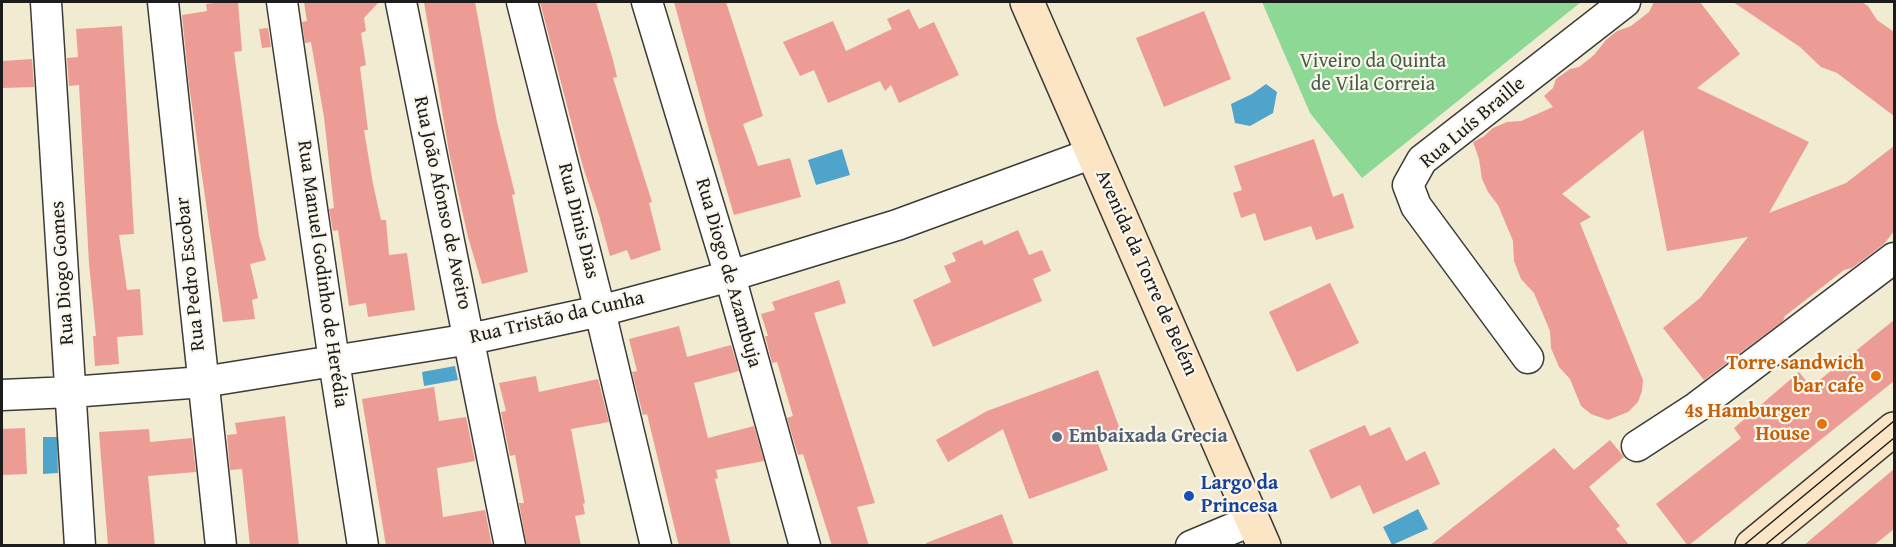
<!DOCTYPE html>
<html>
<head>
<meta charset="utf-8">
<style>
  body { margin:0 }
  #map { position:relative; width:1896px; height:547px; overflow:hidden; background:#f1ebd2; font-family:"Gentium Book Plus",serif }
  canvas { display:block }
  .frame { position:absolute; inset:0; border:3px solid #1c1c1c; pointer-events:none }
</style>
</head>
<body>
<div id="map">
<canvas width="1896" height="547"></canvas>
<div class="frame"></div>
</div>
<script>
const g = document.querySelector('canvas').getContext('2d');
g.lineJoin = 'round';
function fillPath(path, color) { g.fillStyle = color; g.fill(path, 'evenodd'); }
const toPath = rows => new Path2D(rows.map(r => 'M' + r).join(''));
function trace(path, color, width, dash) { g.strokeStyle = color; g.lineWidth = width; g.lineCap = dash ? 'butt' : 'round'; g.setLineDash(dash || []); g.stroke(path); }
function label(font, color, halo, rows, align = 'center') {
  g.font = font + ' "Gentium Book Plus",serif'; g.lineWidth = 4.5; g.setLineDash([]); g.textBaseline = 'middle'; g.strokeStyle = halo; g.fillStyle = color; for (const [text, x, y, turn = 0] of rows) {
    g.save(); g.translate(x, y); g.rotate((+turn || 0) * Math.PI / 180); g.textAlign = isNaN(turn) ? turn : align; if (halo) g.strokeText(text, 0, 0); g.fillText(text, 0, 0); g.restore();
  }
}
const green = toPath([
  [1262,2,1581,2,1362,178,1310,113]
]);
const water = toPath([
  [1266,84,1277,92,1273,113,1250,126,1235,123,1231,104,1252,94],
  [842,149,850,175,816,185,808,160],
  [455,366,458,380,424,386,422,372],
  [43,437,57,437,58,473,43,474],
  [1418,509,1428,529,1392,545,1383,527]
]);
const building = toPath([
  [223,2,238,2,242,51,234,52,259,236,266,260,250,264,258,298,252,300,255,319,223,322,189,85,182,15,207,11,206,4],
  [304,2,379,2,364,18,366,31,361,33,366,65,360,67,368,130,364,130,373,184,381,220,386,220,389,255,407,253,415,310,368,317,366,303,349,306,338,230,333,231,329,209,334,208,324,117,311,42,305,43,302,22,307,21],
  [424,2,475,2,497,122,515,194,512,195,528,272,482,284,468,237,449,152],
  [540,2,596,2,613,60,617,77,613,78,652,202,649,203,661,250,631,260,627,250,610,256,599,215,583,167],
  [674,2,726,2,763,116,743,124,758,166,790,158,801,197,734,215,709,130],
  [1654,2,1700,2,1740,54,1697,88,1809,142,1769,213,1846,183,1894,146,1894,231,1884,244,1852,268,1844,270,1785,316,1783,321,1704,380,1663,328,1700,298,1748,237,1667,251,1643,130,1562,194,1591,217,1580,223,1643,380,1642,391,1638,402,1628,412,1608,420,1591,414,1581,406,1570,379,1559,367,1551,348,1550,331,1534,293,1521,279,1514,261,1513,241,1498,205,1488,192,1482,179,1479,159,1473,142,1483,137,1493,128,1507,122,1521,121,1553,107,1544,96,1553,88,1556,79,1570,69,1579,67,1594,55,1606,40,1617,31,1631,26,1649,12],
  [1733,2,1862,2,1868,6,1877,20,1894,32,1894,116,1837,73,1821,67,1800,47],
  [909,9,919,29,934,22,959,75,899,103,891,85,885,91,880,81,828,103,814,70,800,76,783,42,833,21,846,51,892,29,887,19],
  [1204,11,1231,79,1164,107,1136,38],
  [122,26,134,234,119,235,127,290,140,289,143,335,117,337,119,364,95,366,93,336,96,336,89,263,79,85,69,86,67,58,78,57,76,29],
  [268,28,271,47,262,48,259,29],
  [32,59,34,87,2,88,2,61],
  [1314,139,1333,197,1343,193,1354,228,1316,240,1311,226,1264,241,1255,213,1241,218,1233,193,1242,190,1234,166],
  [1018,230,1029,255,1042,250,1051,271,1033,279,1042,301,933,347,913,300,951,282,944,266,956,261,952,253,982,240,984,245],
  [839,280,846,303,814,313,875,503,857,507,869,546,832,546,803,454,798,455,787,418,793,416,777,362,772,363,765,336,768,336,761,314,775,310,772,302],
  [1330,283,1359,343,1297,372,1269,312],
  [1894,320,1894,381,1688,546,1656,504,1741,438,1734,428,1799,372,1811,387],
  [679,326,687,357,731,345,739,371,694,383,708,438,754,426,764,461,716,470,718,478,715,479,731,546,679,546,647,414,643,415,632,372,637,371,629,339],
  [1098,370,1121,432,1097,441,1108,470,1029,499,1003,429,948,462,936,440,987,411],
  [536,376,539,392,598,379,609,422,571,429,585,503,583,504,585,514,575,516,581,546,527,546,519,503,524,503,515,455,510,456,501,412,506,411,499,383],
  [434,387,439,421,466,417,475,461,437,468,443,517,485,510,492,546,386,546,362,399],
  [285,416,299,546,250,546,242,469,230,470,227,435,237,434,235,423],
  [1365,425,1370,436,1390,427,1406,461,1425,451,1440,484,1373,514,1360,485,1331,499,1309,450],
  [25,428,27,474,2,475,2,429],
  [149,429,150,442,192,438,196,472,148,476,155,546,108,546,99,432],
  [1610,440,1624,457,1589,487,1620,526,1616,529,1630,546,1429,546,1554,448,1574,470],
  [1894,469,1894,529,1873,546,1803,546],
  [1002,514,1014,546,927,546,926,543]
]);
const street = toPath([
  [46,2,80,546],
  [163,2,221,546],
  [282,2,334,361,363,546],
  [401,2,510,546],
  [522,2,600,311,656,546],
  [647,2,730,276,805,546],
  [1528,358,1416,206,1408,185,1422,160,1625,2],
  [2,395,71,392,203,382,470,339,600,311,730,276,897,225,1093,153],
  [1637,446,1697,407,1894,258],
  [1191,546,1253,520]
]);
const secondary = toPath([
  [1027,2,1264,546],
  [1752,546,1894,429]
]);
const tram = toPath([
  [1743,546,1894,421],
  [1764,546,1894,438]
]);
const markers = [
  [1876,376,6,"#e8710a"],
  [1822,424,6,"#e8710a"],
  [1057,437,6,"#5c6f8a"],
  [1189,496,6,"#1a4fb4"]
];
const parkNames = [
  ["Viveiro da Quinta",1373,62],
  ["de Vila Correia",1373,85]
];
const streetNames = [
  ["Rua Luís Braille",1473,123,-40],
  ["Rua João Afonso de Aveiro",442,203,78],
  ["Rua Dinis Dias",578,221,76],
  ["Rua Diogo Gomes",63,273,-94],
  ["Rua Diogo de Azambuja",728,273,74],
  ["Avenida da Torre de Belém",1146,273,66],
  ["Rua Pedro Escobar",191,274,-96],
  ["Rua Manuel Godinho de Herédia",322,274,82],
  ["Rua Tristão da Cunha",557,318,-13]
];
const foodNames = [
  ["Torre sandwich",1864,364],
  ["bar cafe",1864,387],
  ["4s Hamburger",1810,412],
  ["House",1810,435]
];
const serviceNames = [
  ["Embaixada Grecia",1069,437]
];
const transitNames = [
  ["Largo da",1201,484],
  ["Princesa",1201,507]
];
fillPath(green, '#8dd895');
fillPath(water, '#4fa4cb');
fillPath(building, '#ec9b95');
trace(street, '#3c3b37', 33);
trace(secondary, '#3c3b37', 36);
trace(street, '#fff', 30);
trace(secondary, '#fce5c4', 33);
trace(tram, '#1c1c1c', 1.5);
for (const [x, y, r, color] of markers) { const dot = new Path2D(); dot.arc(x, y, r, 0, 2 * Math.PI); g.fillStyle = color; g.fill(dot); trace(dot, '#fbf7ec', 2); }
label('20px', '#445e46', '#fbf7ec', parkNames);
label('20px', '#1c1c1c', '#fbf7ec', streetNames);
label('bold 20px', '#c56008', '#fbf7ec', foodNames, 'right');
label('bold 20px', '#4e5e75', '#fbf7ec', serviceNames, 'left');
label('bold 20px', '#164399', '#fbf7ec', transitNames, 'left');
</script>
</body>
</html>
